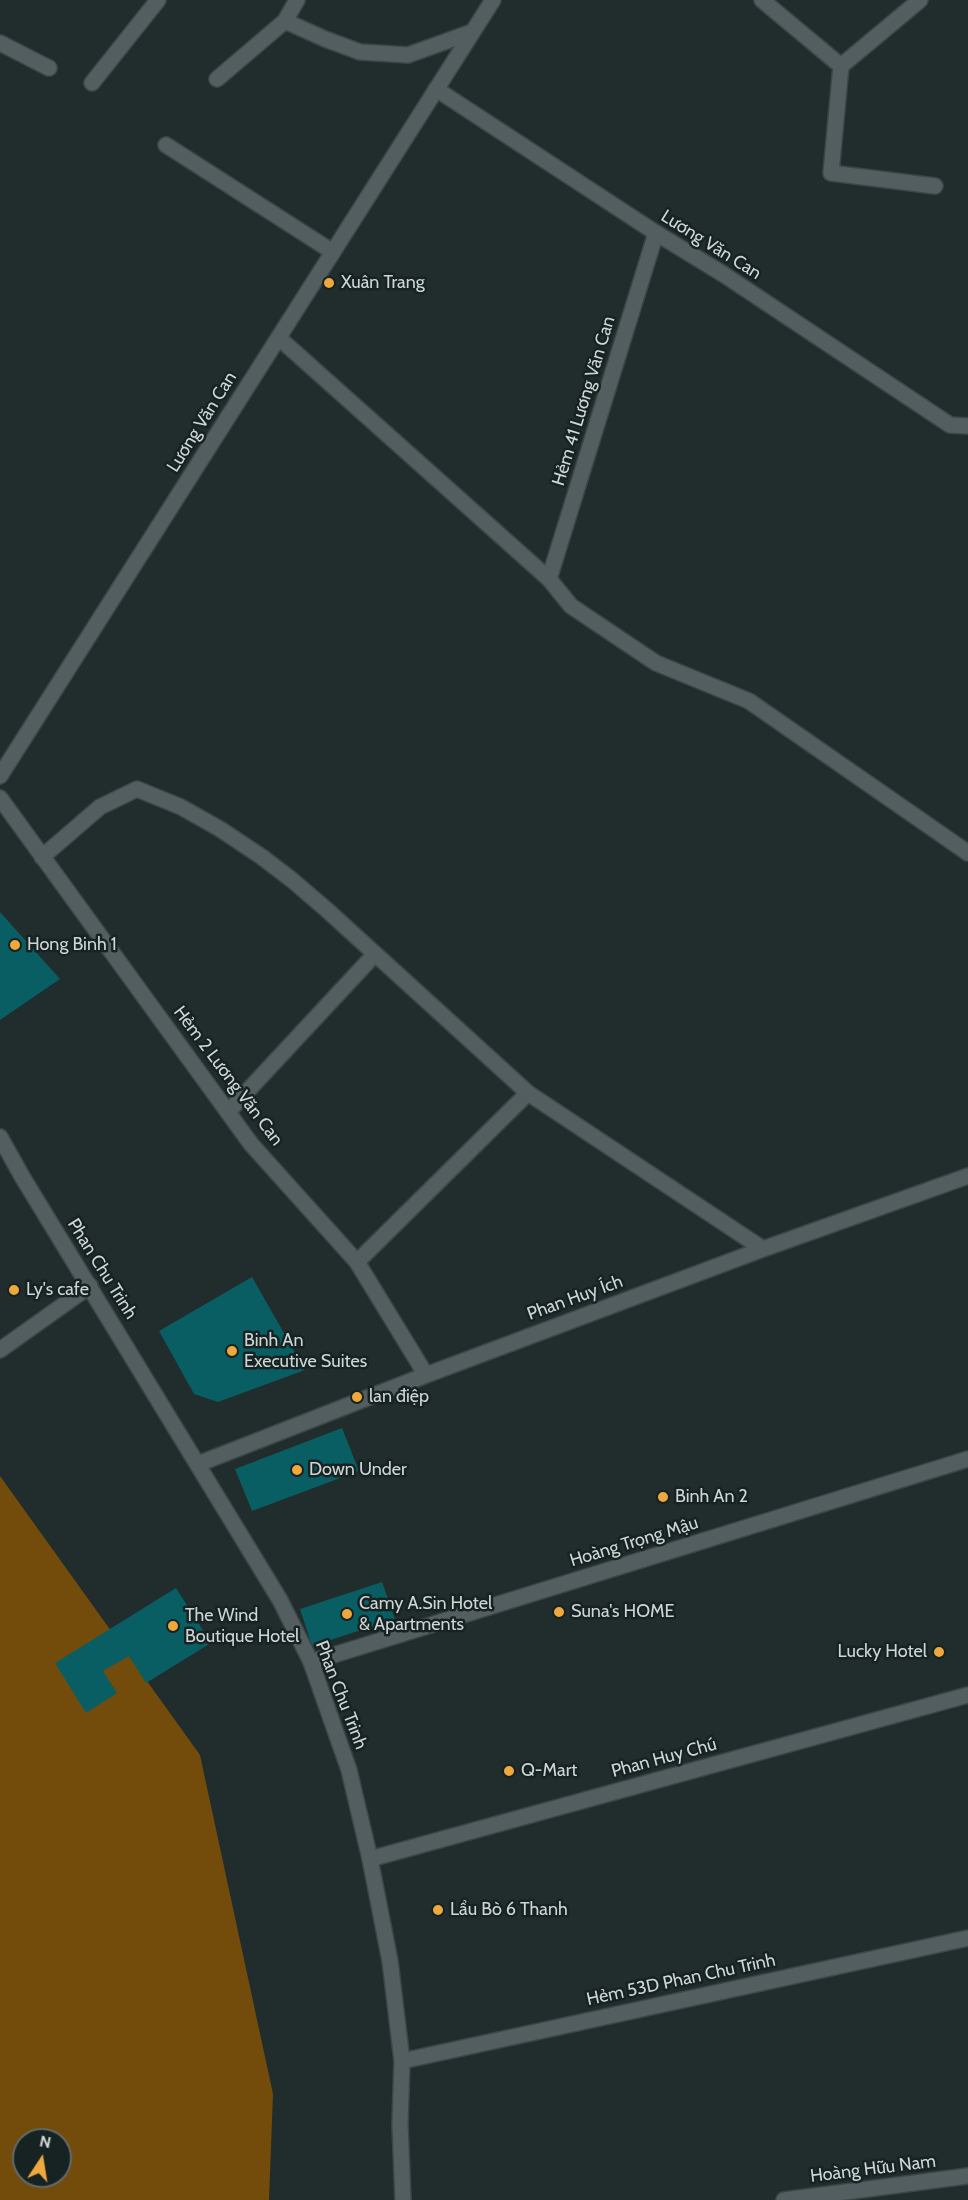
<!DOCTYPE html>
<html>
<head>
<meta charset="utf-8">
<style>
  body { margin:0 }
  #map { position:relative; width:968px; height:2200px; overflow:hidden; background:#212c2c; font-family:Cabin,sans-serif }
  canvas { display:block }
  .north { position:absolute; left:12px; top:2128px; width:60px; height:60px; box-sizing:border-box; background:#172223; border:2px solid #606a6a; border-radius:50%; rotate:12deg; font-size:16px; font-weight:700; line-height:24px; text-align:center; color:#ced5d5 }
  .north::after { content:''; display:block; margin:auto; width:21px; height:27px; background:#eea83c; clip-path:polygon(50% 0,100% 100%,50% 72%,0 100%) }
</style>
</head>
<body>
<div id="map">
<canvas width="968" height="2200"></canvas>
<div class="north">N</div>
</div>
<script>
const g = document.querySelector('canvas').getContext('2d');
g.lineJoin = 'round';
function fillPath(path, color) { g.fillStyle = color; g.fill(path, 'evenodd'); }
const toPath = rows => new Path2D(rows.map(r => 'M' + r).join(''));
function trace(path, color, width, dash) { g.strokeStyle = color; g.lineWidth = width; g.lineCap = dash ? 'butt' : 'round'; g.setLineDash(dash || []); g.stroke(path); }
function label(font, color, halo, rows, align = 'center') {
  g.font = font + ' Cabin,sans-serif'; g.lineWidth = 5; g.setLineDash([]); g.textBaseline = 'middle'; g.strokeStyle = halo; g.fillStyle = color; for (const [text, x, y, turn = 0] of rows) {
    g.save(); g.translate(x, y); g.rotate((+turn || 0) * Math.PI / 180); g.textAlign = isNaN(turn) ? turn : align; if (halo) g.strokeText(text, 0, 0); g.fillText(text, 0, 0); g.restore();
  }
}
const forest = toPath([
  [0,1476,200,1755,273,2094,269,2200,0,2200],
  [24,2140,60,2140,60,2176,24,2176]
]);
const building = toPath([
  [0,912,60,979,0,1020],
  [252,1277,305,1370,218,1402,194,1394,159,1331],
  [342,1428,359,1471,252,1511,235,1469],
  [382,1582,395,1619,312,1646,300,1609],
  [176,1588,211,1643,146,1683,129,1656,103,1671,117,1693,86,1713,55,1663]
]);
const lane = toPath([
  [762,0,841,66],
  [920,0,841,66,831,173,935,186],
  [285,21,325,39,360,52,408,55,472,32],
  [0,43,49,68],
  [217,79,285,21,297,0],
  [92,83,158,0],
  [279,338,549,579,571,606,656,663,749,701,968,853],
  [549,579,656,233],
  [228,1112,375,954],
  [357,1262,528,1093]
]);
const street = toPath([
  [436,89,656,233,723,274,950,425,968,426],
  [166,145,333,252],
  [0,798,251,1144,357,1262,426,1375],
  [42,857,100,807,137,789,181,807,220,829,262,857,292,880,327,910,528,1093,763,1249],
  [0,1350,90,1286],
  [198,1464,426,1375,763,1249,968,1176],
  [311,1662,968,1459],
  [370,1859,968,1695],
  [402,2061,968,1938],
  [784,2200,968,2176]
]);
const secondary = toPath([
  [0,776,493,0],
  [0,1137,23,1178,280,1600,311,1662,349,1770,370,1859,390,1961,402,2061,400,2124,403,2200]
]);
const markers = [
  [329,283,6,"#eea83c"],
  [15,945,6,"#eea83c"],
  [14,1290,6,"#eea83c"],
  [232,1351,6,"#eea83c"],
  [357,1397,6,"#eea83c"],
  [297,1470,6,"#eea83c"],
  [663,1497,6,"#eea83c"],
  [559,1612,6,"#eea83c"],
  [347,1614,6,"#eea83c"],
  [173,1626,6,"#eea83c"],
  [939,1652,6,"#eea83c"],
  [509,1771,6,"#eea83c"],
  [438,1910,6,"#eea83c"]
];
const streetNames = [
  ["Lương Văn Can",711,245,32],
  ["Hẻm 41 Lương Văn Can",584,401,-73],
  ["Lương Văn Can",202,422,-58],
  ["Hẻm 2 Lương Văn Can",228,1076,53],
  ["Phan Chu Trinh",102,1269,58],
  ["Phan Huy Ích",575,1298,-20],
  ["Hoàng Trọng Mậu",634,1542,-17],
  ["Phan Chu Trinh",341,1695,69],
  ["Phan Huy Chú",664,1758,-15],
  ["Hẻm 53D Phan Chu Trinh",681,1980,-12],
  ["Hoàng Hữu Nam",873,2169,-7]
];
const poiNames = [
  ["Xuân Trang",341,283],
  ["Hong Binh 1",27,945],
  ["Ly's cafe",26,1290],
  ["Binh An",244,1341],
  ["Executive Suites",244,1362],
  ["lan điệp",369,1397],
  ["Down Under",309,1470],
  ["Binh An 2",675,1497],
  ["Camy A.Sin Hotel",359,1604],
  ["& Apartments",359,1625],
  ["Suna's HOME",571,1612],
  ["The Wind",185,1616],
  ["Boutique Hotel",185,1637],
  ["Lucky Hotel",927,1652,"right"],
  ["Q-Mart",521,1771],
  ["Lẩu Bò 6 Thanh",450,1910]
];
fillPath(forest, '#734c0b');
fillPath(building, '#095e63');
trace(lane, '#3d4647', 18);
trace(street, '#3d4647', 18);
trace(secondary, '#3d4647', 18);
trace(lane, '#525e5f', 15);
trace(street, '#525e5f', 15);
trace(secondary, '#525e5f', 15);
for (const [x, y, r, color] of markers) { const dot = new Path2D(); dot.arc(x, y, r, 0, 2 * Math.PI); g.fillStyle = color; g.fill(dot); trace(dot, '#172223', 2); }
label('18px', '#ced5d5', '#172223', streetNames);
label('18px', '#ced5d5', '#172223', poiNames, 'left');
</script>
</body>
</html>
